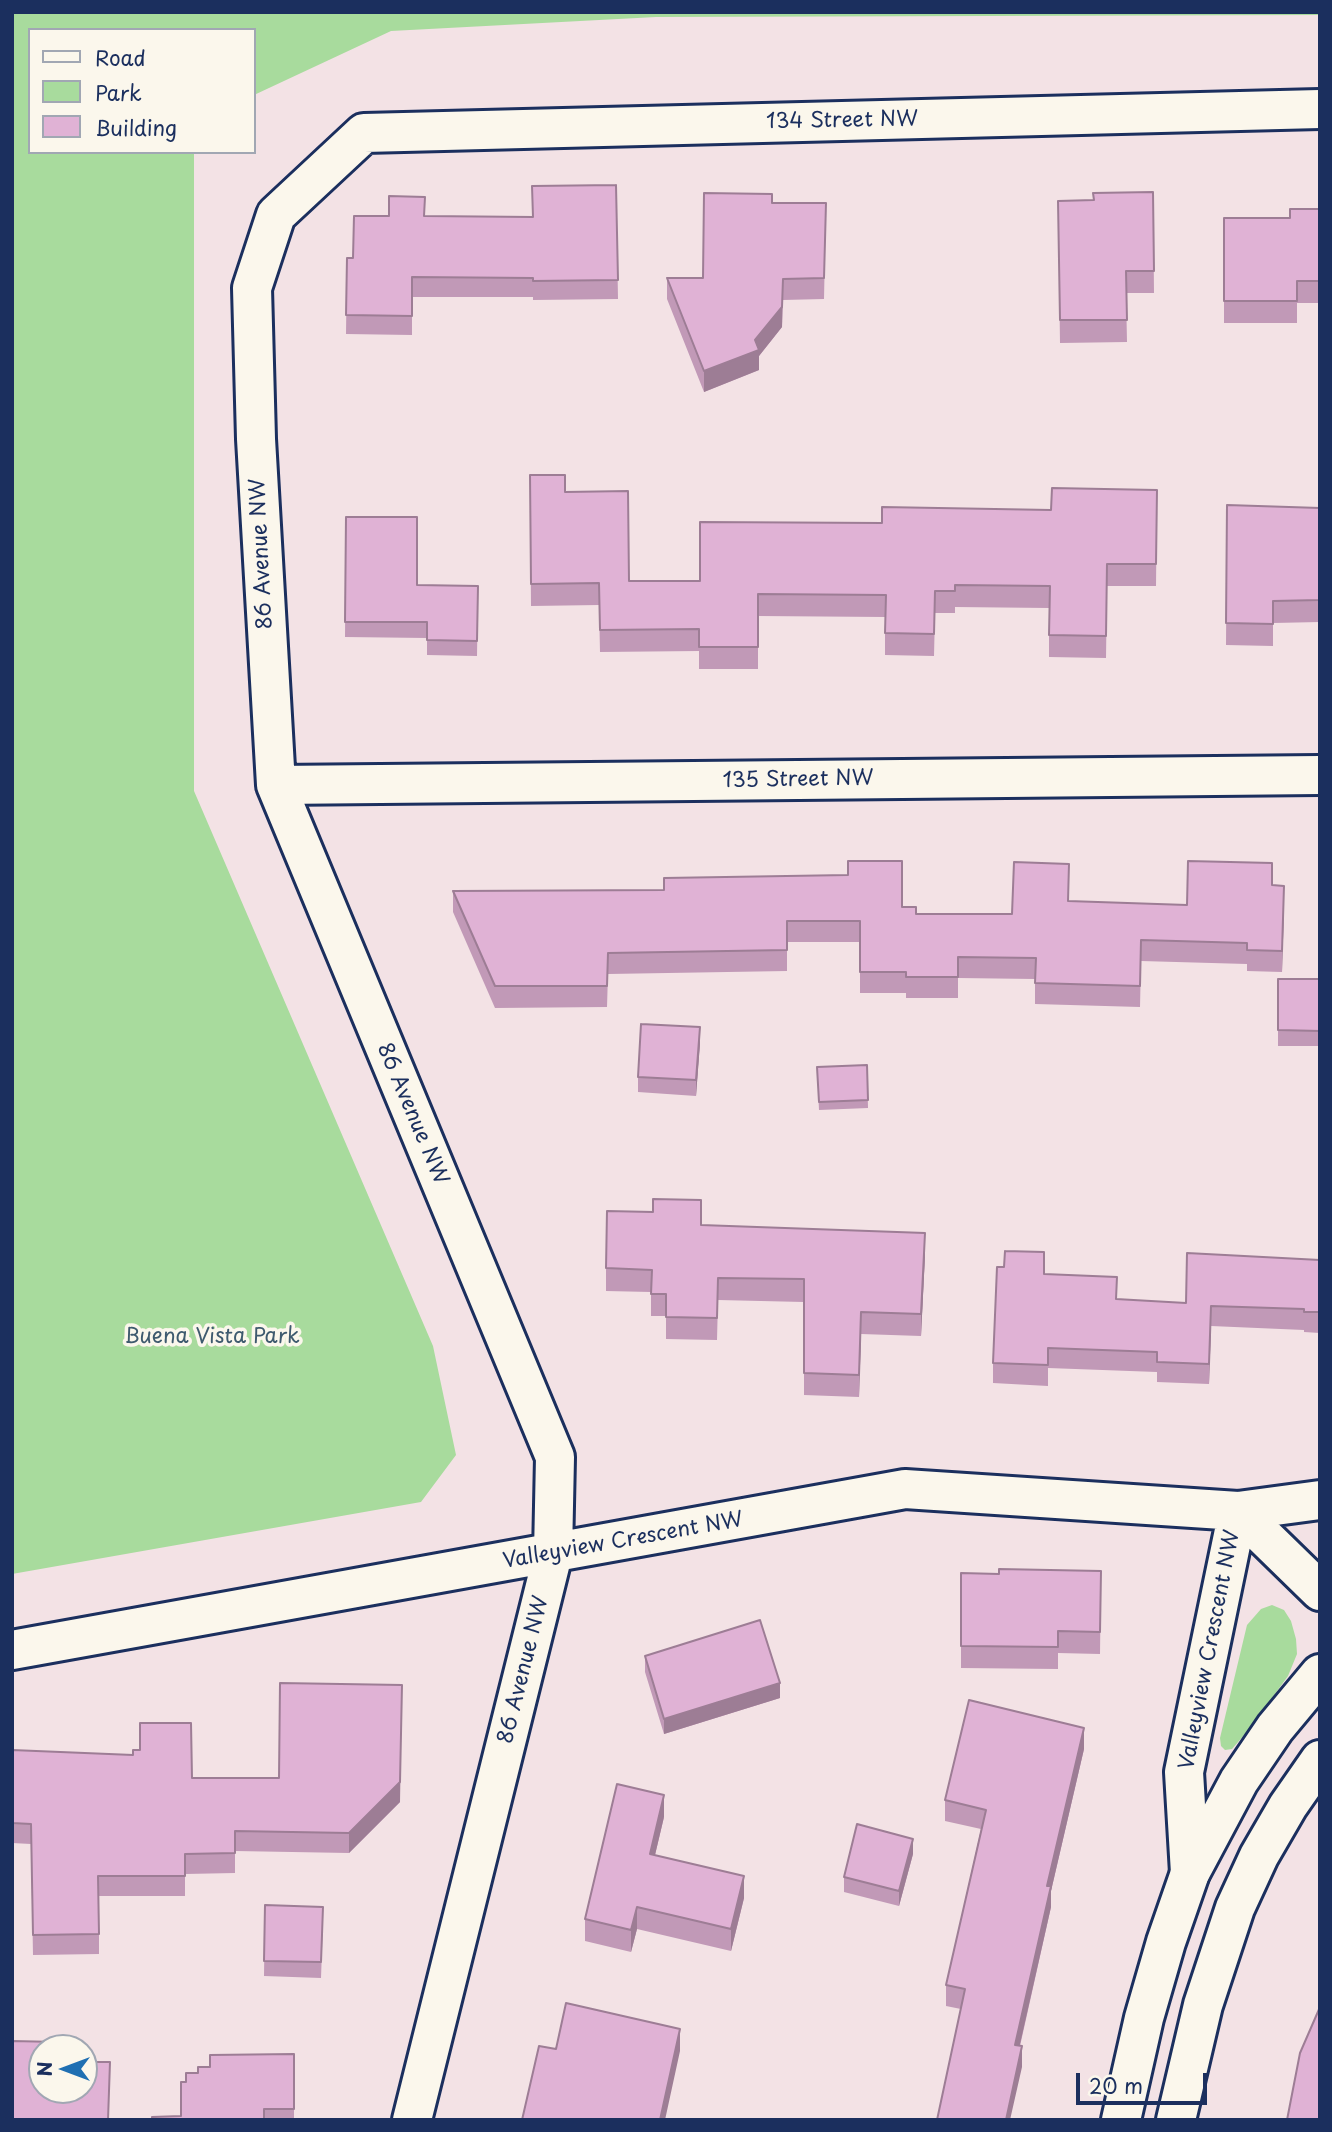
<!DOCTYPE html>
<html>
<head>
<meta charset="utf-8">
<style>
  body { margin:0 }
  #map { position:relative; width:1332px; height:2132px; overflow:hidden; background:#f3e2e5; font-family:"Playpen Sans",sans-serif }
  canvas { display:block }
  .frame { position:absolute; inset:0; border:14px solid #1b2f5e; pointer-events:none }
  .legend { position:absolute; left:28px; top:28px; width:228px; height:126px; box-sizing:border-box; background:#fbf7ec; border:2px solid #a1a7b3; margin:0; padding:9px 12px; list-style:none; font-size:21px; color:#1b2f5e }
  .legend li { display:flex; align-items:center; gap:14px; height:35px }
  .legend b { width:35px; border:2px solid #a1a7b3 }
  .north { position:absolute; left:28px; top:2034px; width:70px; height:70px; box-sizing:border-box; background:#fbf7ec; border:2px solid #a1a7b3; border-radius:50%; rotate:270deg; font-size:19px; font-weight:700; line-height:28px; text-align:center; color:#1b2f5e }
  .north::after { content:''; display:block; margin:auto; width:24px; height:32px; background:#1f6fb2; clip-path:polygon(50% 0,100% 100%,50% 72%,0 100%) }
  .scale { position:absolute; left:1076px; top:2073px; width:131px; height:32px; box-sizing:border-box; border:4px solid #1b2f5e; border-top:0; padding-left:9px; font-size:21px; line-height:24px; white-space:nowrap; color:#1b2f5e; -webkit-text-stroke:5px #fbf7ec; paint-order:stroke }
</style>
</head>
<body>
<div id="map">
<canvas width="1332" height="2132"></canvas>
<div class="frame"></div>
<ul class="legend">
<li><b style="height:9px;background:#fbf7ec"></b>Road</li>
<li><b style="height:19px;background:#a8db9d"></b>Park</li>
<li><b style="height:19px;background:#e0b2d5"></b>Building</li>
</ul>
<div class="north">N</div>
<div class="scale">20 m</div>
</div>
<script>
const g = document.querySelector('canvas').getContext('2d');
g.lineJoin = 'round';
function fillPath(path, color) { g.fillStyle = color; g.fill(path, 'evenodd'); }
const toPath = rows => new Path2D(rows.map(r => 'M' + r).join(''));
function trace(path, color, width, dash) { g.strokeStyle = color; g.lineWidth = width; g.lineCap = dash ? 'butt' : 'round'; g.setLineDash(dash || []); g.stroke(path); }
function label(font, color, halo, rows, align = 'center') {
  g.font = font + ' "Playpen Sans",sans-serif'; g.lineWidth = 7; g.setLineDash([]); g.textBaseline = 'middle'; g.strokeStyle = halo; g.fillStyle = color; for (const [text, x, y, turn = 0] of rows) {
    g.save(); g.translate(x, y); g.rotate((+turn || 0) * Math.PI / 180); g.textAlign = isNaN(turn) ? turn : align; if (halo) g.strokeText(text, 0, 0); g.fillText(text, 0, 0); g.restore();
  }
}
const green = toPath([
  [12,12,1320,12,1320,15,656,17,391,31,254,95,254,30,30,30,30,152,194,152,194,791,433,1346,456,1455,421,1502,12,1574],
  [1272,1605,1284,1610,1291,1621,1296,1639,1297,1654,1288,1676,1251,1727,1232,1749,1225,1750,1221,1746,1220,1738,1247,1625,1261,1609]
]);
const minor = toPath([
  [276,785,1320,775],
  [1238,1511,1320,1591],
  [12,1650,905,1489,1238,1511,1320,1500],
  [1190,1873,1184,1772,1238,1511],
  [412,2120,553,1554,555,1457,276,785,256,439,252,288,276,215,364,133,1320,109]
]);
const tertiary = toPath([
  [1121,2120,1144,2018,1166,1942,1190,1873,1239,1781,1275,1728,1320,1674],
  [1176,2120,1203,2005,1235,1908,1259,1856,1288,1806,1320,1760]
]);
const wall = toPath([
  [616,185,618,299,533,300,533,297,412,297,412,335,346,334,347,258,353,258,425,216,533,217],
  [1153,192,1154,293,1126,293,1127,342,1060,343,1058,201,1093,200,1093,193],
  [772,203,826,203,824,299,783,300,782,327,759,356,759,370,704,392,667,299,667,278,703,278],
  [1320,209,1320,303,1297,303,1297,323,1224,323,1224,218,1290,218],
  [530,475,565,492,629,581,700,581,882,523,1051,510,1157,490,1156,586,1107,586,1106,658,1049,657,1049,608,955,607,955,613,935,613,934,656,885,655,885,617,758,616,758,669,699,669,699,651,600,652,599,605,531,606],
  [1227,505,1320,508,1320,622,1273,623,1273,646,1226,645],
  [346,517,417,585,478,586,477,656,427,655,427,638,345,637],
  [1069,885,1069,901,1187,905,1272,885,1284,907,1282,972,1247,971,1247,964,1141,961,1140,1007,1035,1004,1035,979,958,978,958,998,906,998,906,993,860,993,860,942,787,942,787,971,608,974,607,1007,495,1008,453,912,453,891,902,907,916,914,1012,914],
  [1278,979,1320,979,1320,1046,1278,1046],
  [700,1043,696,1096,638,1092,638,1077],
  [867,1065,868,1108,819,1110,817,1067],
  [701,1225,925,1255,921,1336,861,1334,859,1397,804,1395,804,1302,718,1300,717,1340,666,1339,666,1316,651,1316,651,1292,606,1291,606,1268],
  [1320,1260,1320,1333,1304,1332,1304,1330,1211,1326,1209,1384,1157,1382,1157,1372,1048,1368,1048,1386,993,1383,993,1363,1004,1267,1044,1274,1117,1299,1186,1303],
  [1101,1571,1100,1654,1058,1653,1058,1669,961,1668,961,1573,999,1574],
  [645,1656,780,1698,664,1734,645,1672],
  [1084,1749,1051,1891,1051,1907,1020,2046,1022,2067,961,2009,946,2006,946,1985,981,1829,945,1821,945,1800],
  [12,1750,133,1755,140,1750,192,1778,400,1802,349,1853,235,1851,235,1873,185,1874,185,1896,99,1896,99,1954,33,1955,31,1844,12,1843],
  [664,1817,655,1855,744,1898,731,1951,637,1929,631,1952,585,1941,585,1919],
  [913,1854,899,1906,844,1892,844,1877],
  [265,1905,323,1922,321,1978,264,1976],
  [294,2054,294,2120,152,2120,181,2116,198,2073,210,2067]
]);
const shadedWall = toPath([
  [783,279,782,327,759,356,759,370,704,392,704,371,755,340],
  [1284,886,1284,907,1282,972,1282,951],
  [700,1027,700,1043,696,1096,696,1080],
  [925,1233,925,1255,921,1336,921,1314],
  [1211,1306,1211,1326,1209,1384,1209,1364],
  [861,1312,861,1334,859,1397,859,1375],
  [780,1683,780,1698,664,1734,664,1719],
  [402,1685,400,1802,349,1853,349,1833],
  [1084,1728,1084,1749,1051,1891,1051,1907,1015,2066,1015,2045,1047,1886],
  [664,1795,664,1817,650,1876,650,1854],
  [913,1839,913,1854,899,1906,899,1891],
  [744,1876,744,1898,731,1951,731,1929],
  [637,1907,637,1929,631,1952,631,1930],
  [680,2029,680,2051,665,2120,660,2120],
  [1022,2046,1022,2067,1010,2120,1006,2120]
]);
const building = toPath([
  [616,185,618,280,533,281,533,278,412,277,412,316,346,315,347,258,353,258,354,216,389,216,389,196,425,197,424,216,533,217,532,186,616,185],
  [1153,192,1154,271,1126,271,1127,320,1060,320,1058,201,1094,200,1093,193,1153,192],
  [704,193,772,194,772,203,826,203,824,278,783,279,782,307,755,340,759,350,704,371,667,278,703,278,704,193],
  [1290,209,1320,209,1320,281,1297,281,1297,301,1224,301,1224,218,1290,218,1290,209],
  [530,475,565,475,565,492,628,491,629,581,700,581,700,522,882,523,882,507,1051,510,1052,488,1157,490,1156,564,1107,564,1106,636,1049,635,1050,586,955,585,955,591,935,591,934,634,885,633,886,595,758,594,758,647,699,647,699,629,600,630,599,583,531,584,530,475],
  [1227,505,1320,508,1320,600,1273,601,1273,624,1226,623,1227,505],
  [346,517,417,517,417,585,478,586,477,641,427,640,427,622,345,622,346,517],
  [848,861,902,861,902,907,916,907,916,914,1012,914,1014,862,1069,864,1068,901,1187,905,1188,861,1272,863,1272,885,1284,886,1282,951,1247,950,1247,943,1141,940,1140,986,1035,983,1036,958,958,957,958,977,906,977,906,972,860,972,860,921,787,921,787,950,608,953,607,986,495,986,453,891,664,890,664,878,848,875,848,861],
  [1278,979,1320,979,1320,1031,1278,1030,1278,979],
  [641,1024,700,1027,696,1080,638,1077,641,1024],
  [867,1065,868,1100,819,1102,817,1067,867,1065],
  [653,1199,701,1200,701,1225,925,1233,921,1314,861,1312,859,1375,804,1373,804,1279,718,1278,717,1318,666,1317,666,1294,651,1294,652,1270,606,1268,607,1211,653,1212,653,1199],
  [1005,1251,1044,1252,1044,1274,1117,1277,1116,1299,1186,1303,1187,1253,1320,1260,1320,1312,1304,1312,1304,1309,1211,1306,1209,1364,1157,1362,1157,1352,1048,1348,1048,1365,993,1363,997,1267,1004,1267,1005,1251],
  [999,1569,1101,1571,1100,1632,1058,1631,1058,1647,961,1646,961,1573,999,1574,999,1569],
  [760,1620,780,1683,664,1719,645,1656,760,1620],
  [280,1683,402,1685,400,1782,349,1833,235,1831,235,1853,185,1854,185,1876,98,1876,99,1934,33,1935,31,1824,12,1823,12,1750,133,1755,133,1750,140,1750,140,1723,191,1723,192,1778,279,1778,280,1683],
  [969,1700,1084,1728,1047,1886,1051,1886,1015,2045,1022,2046,1006,2120,937,2120,965,1989,946,1985,986,1810,945,1800,969,1700],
  [617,1784,664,1795,650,1854,744,1876,731,1929,637,1907,631,1930,585,1919,617,1784],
  [857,1824,913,1839,899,1891,844,1877,857,1824],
  [265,1905,323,1907,321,1962,264,1961,265,1905],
  [566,2003,680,2029,660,2120,522,2120,539,2046,556,2049,566,2003],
  [1320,2007,1320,2120,1287,2120,1300,2053,1320,2007],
  [12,2041,58,2042,58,2048,42,2048,42,2090,84,2090,84,2062,110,2062,108,2120,12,2120,12,2041],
  [294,2054,294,2109,264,2109,264,2120,152,2120,152,2117,181,2116,181,2082,186,2082,186,2073,198,2073,198,2067,210,2067,210,2055,294,2054]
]);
const streetNames = [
  ["134 Street NW",842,121,-1],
  ["86 Avenue NW",262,554,-93],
  ["135 Street NW",798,780,-1],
  ["86 Avenue NW",412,1114,67],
  ["Valleyview Crescent NW",623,1541,-10],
  ["Valleyview Crescent NW",1210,1650,-79],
  ["86 Avenue NW",524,1670,-76]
];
const parkNames = [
  ["Buena Vista Park",212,1337]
];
fillPath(green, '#a8db9d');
trace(minor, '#1b2f5e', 44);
trace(tertiary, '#1b2f5e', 44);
trace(minor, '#fbf7ec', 38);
trace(tertiary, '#fbf7ec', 38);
fillPath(wall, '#c199b7');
fillPath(shadedWall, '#9d7d95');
fillPath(building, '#e0b2d5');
trace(building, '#9d7d95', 2);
label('21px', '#1b2f5e', '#fbf7ec', streetNames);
label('21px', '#3e5a6e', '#fbf7ec', parkNames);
</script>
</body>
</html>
